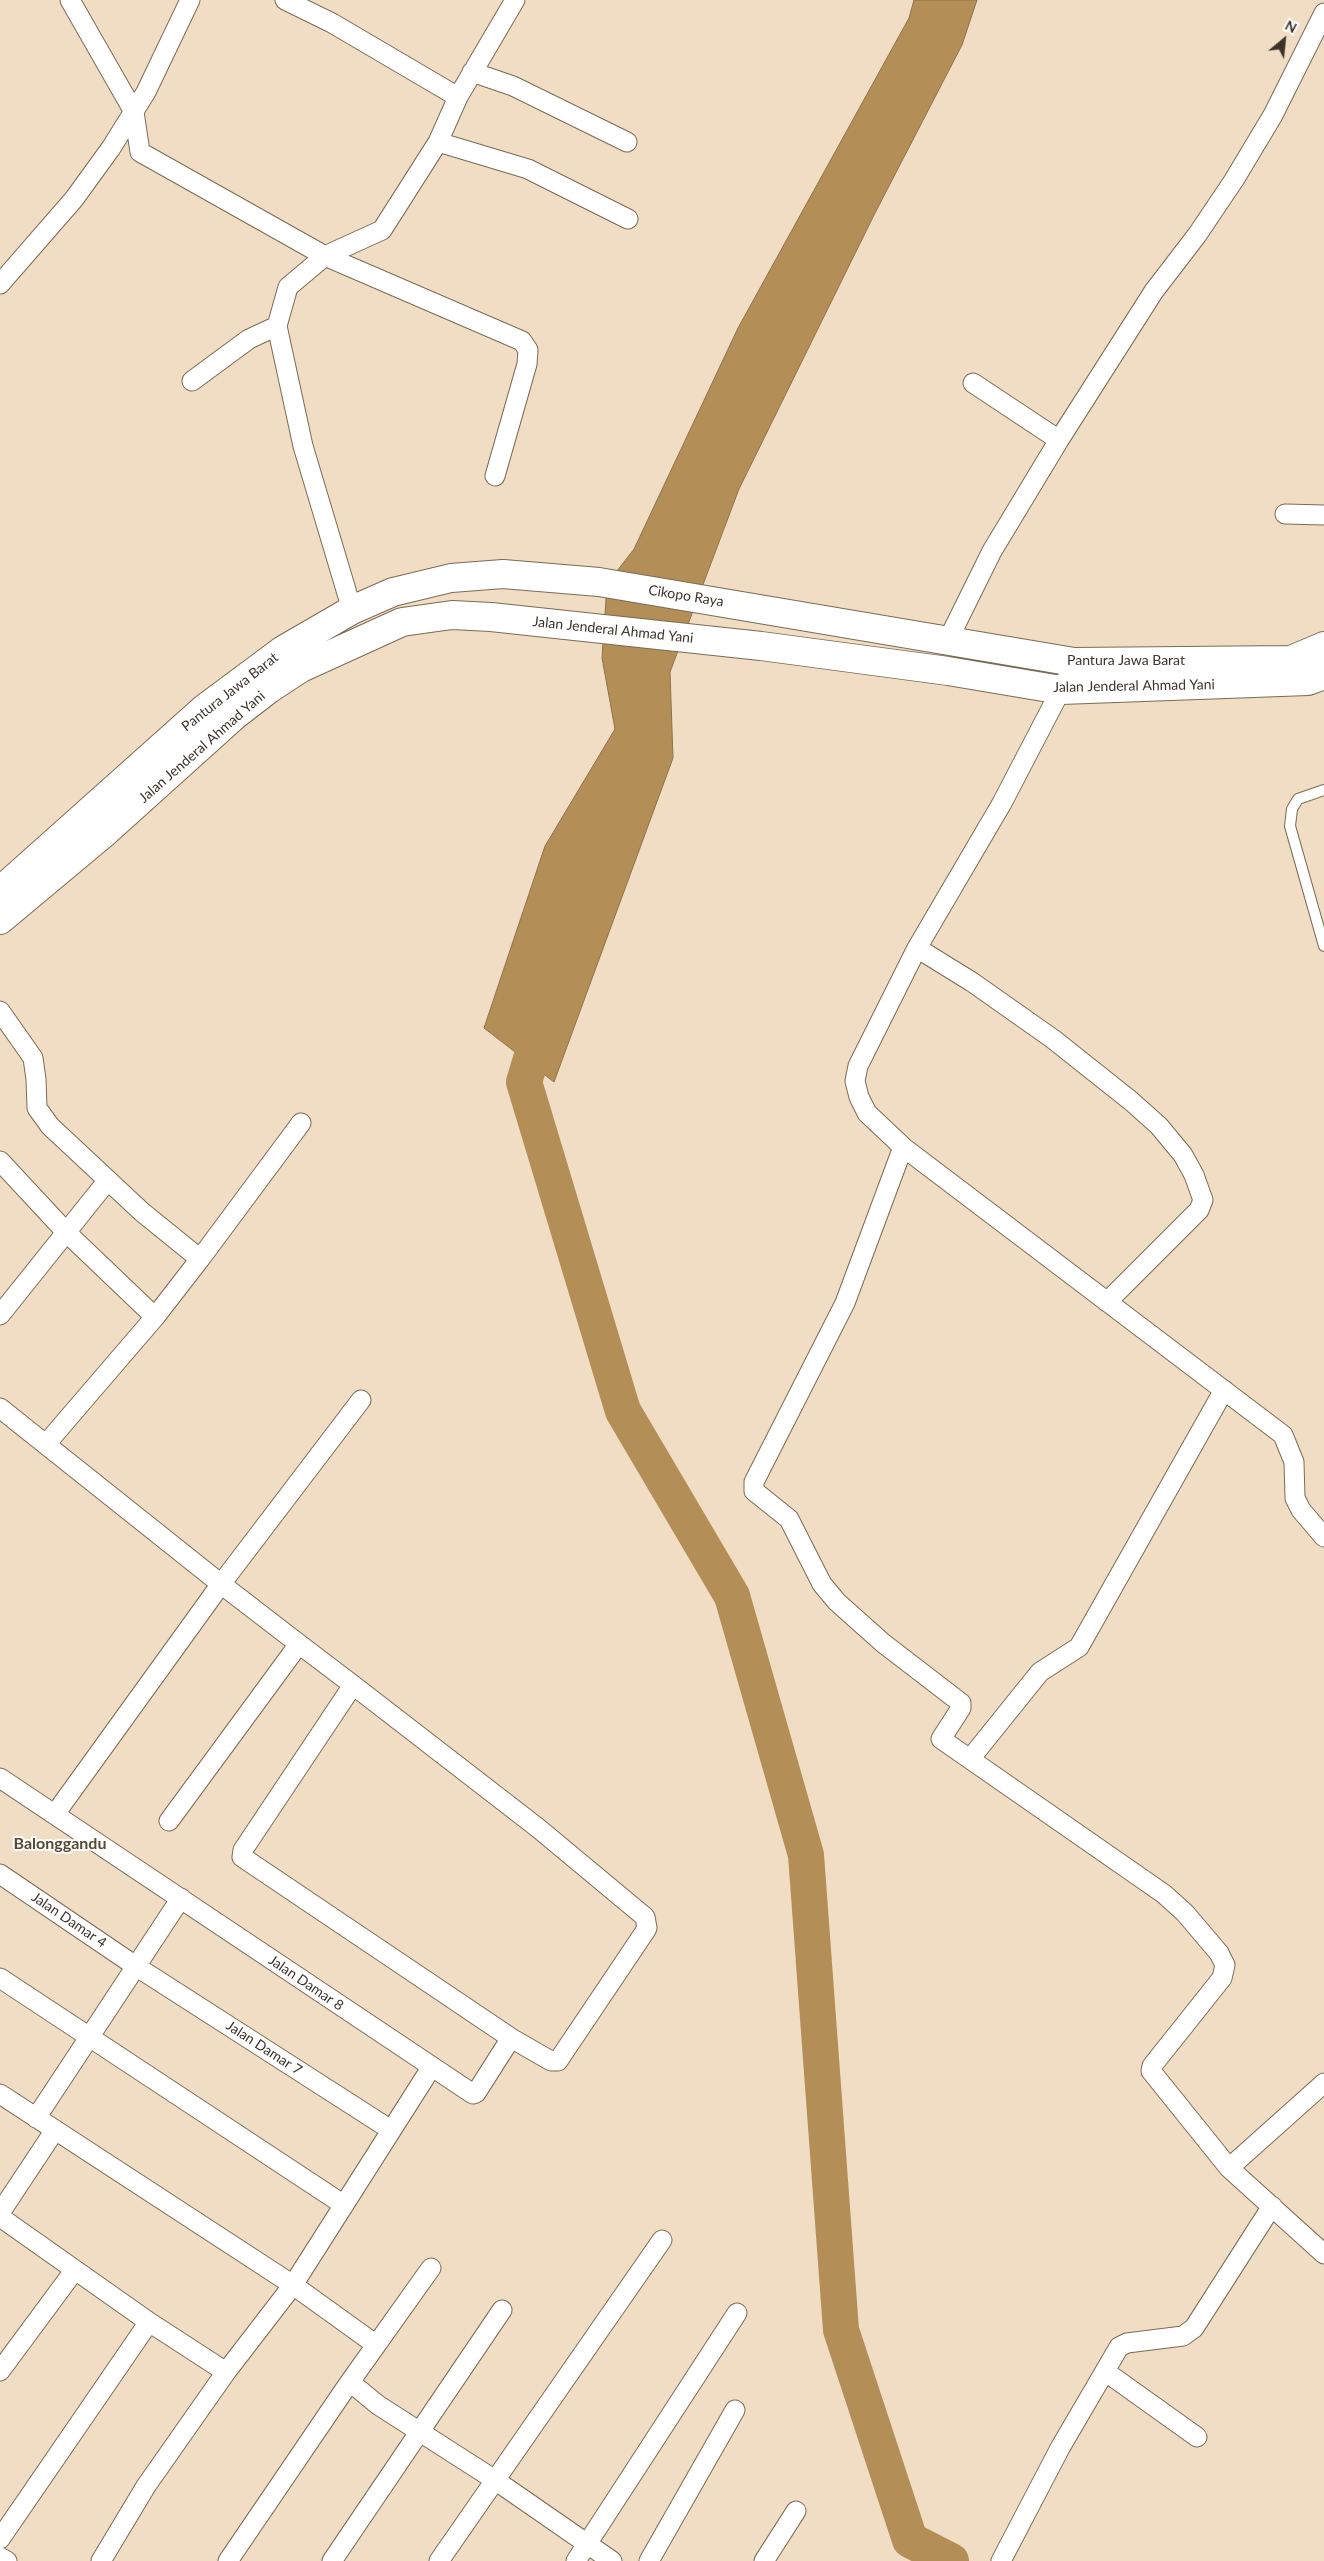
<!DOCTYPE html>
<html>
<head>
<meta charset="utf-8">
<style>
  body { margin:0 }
  #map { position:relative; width:1324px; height:2561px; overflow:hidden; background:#f0ddc4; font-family:Lato,sans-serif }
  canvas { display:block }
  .north { position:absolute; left:1259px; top:15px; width:50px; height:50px; -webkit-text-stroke:4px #fff; paint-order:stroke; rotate:28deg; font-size:14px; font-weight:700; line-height:20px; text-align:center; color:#3c342b }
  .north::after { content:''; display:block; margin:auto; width:18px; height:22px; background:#3c342b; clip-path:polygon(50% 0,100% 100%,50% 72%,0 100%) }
</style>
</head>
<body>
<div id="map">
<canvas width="1324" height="2561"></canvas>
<div class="north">N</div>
</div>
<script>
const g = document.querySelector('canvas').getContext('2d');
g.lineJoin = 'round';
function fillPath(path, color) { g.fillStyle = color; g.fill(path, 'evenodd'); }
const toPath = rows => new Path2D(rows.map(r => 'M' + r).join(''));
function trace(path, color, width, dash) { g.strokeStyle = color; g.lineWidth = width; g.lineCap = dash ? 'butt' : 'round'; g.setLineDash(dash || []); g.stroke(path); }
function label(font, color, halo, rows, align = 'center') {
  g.font = font + ' Lato,sans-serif'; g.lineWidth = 4; g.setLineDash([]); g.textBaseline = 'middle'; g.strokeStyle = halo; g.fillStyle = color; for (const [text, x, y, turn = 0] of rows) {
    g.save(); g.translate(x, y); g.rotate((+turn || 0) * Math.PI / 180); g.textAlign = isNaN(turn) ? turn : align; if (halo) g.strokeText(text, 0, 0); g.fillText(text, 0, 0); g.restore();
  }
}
const water = toPath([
  [914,0,977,0,962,45,874,215,739,489,670,672,673,758,554,1082,484,1028,545,846,615,729,602,658,607,584,634,549,738,328,909,18,914,0]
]);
const river = toPath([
  [544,1016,524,1082,623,1411,732,1596,806,1855,841,2330,910,2540,951,2561]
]);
const service = toPath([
  [1324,790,1298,799,1292,809,1290,826,1324,946]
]);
const minor = toPath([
  [70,0,134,112,140,152,325,256,522,341,528,350,527,364,495,476],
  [285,0,332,23,458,97],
  [472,72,513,86,627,142],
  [438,142,528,169,628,219],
  [0,284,74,199,111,148,146,92,190,0],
  [192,381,249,339,277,326],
  [973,383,1059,440],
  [1285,514,1324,515],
  [352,610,303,446,277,326,288,287,325,256,382,230,438,142,458,97,515,0],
  [948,640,992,551,1059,440,1154,291,1197,235,1234,180,1273,115,1324,13],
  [1066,680,1002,803,917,948,858,1066,855,1081,859,1097,867,1113,903,1147,1283,1435,1294,1462,1295,1498,1301,1510,1324,1537],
  [917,948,972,982,1053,1039,1131,1101,1159,1126,1183,1155,1194,1175,1203,1200,1199,1210,1107,1302],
  [0,1011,33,1058,36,1079,37,1108,50,1126,142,1212,200,1259,155,1317,46,1444],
  [903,1147,845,1303,754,1482,754,1491,789,1519,822,1584,837,1602,883,1643,961,1703,961,1708,941,1739,1164,1894,1185,1913,1219,1953,1225,1965,1222,1978,1152,2066,1151,2071,1229,2168,1324,2254],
  [0,1161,66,1232,155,1317],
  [200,1259,301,1123],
  [0,1315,108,1180],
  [0,1408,221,1584,299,1644,353,1685,538,1828,645,1917,647,1928,644,1933,558,2061,551,2061,511,2038,242,1857,243,1850,353,1685],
  [970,1759,1040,1672,1079,1647,1224,1390],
  [0,1778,473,2094,476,2093,511,2038],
  [55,1814,221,1584,361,1400],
  [169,1821,299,1644],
  [0,1874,137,1967,391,2130],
  [0,1978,344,2205],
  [0,2094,293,2285,375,2344],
  [36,2118,181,1898],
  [1229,2168,1324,2083],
  [0,2213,55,2130],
  [0,2217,149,2322,226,2372],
  [0,2371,74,2271],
  [1106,2372,1197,2437],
  [350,2382,378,2405,495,2480,612,2561],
  [0,2539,149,2322],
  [0,2557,7,2561],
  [101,2561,146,2486,226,2372,293,2285,431,2068],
  [228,2561,347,2386,431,2268],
  [332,2561,502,2310],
  [439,2561,662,2240],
  [576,2561,737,2313],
  [649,2561,735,2410],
  [764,2561,796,2511],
  [1001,2561,1060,2448,1119,2347,1127,2343,1183,2336,1194,2328,1272,2206]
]);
const trunk = toPath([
  [0,891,205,708,283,650,352,610,393,592,451,578,503,574,599,582,1074,662,1291,660,1324,646],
  [0,920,103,834,234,716,269,689,301,668,402,622,452,615,491,617,761,646,948,671,1061,690,1308,681,1324,675]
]);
const streetNames = [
  ["Cikopo Raya",686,596,9],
  ["Jalan Jenderal Ahmad Yani",613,630,6],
  ["Pantura Jawa Barat",1126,660],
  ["Jalan Jenderal Ahmad Yani",1134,686,-1],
  ["Pantura Jawa Barat",230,692,-38],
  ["Jalan Jenderal Ahmad Yani",202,747,-41],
  ["Jalan Damar 4",69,1920,34],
  ["Jalan Damar 8",306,1983,34],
  ["Jalan Damar 7",264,2048,33]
];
const quarterNames = [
  ["Balonggandu",60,1844]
];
fillPath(water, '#b38e57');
trace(water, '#8f734a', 1);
trace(river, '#b38e57', 36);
trace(service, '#7b6b54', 12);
trace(minor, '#7b6b54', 21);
trace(trunk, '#7b6b54', 30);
trace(service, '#fff', 10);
trace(minor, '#fff', 19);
trace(trunk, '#fff', 28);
label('14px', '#3c342b', '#fff', streetNames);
label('bold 16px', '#574832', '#fff', quarterNames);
</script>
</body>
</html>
